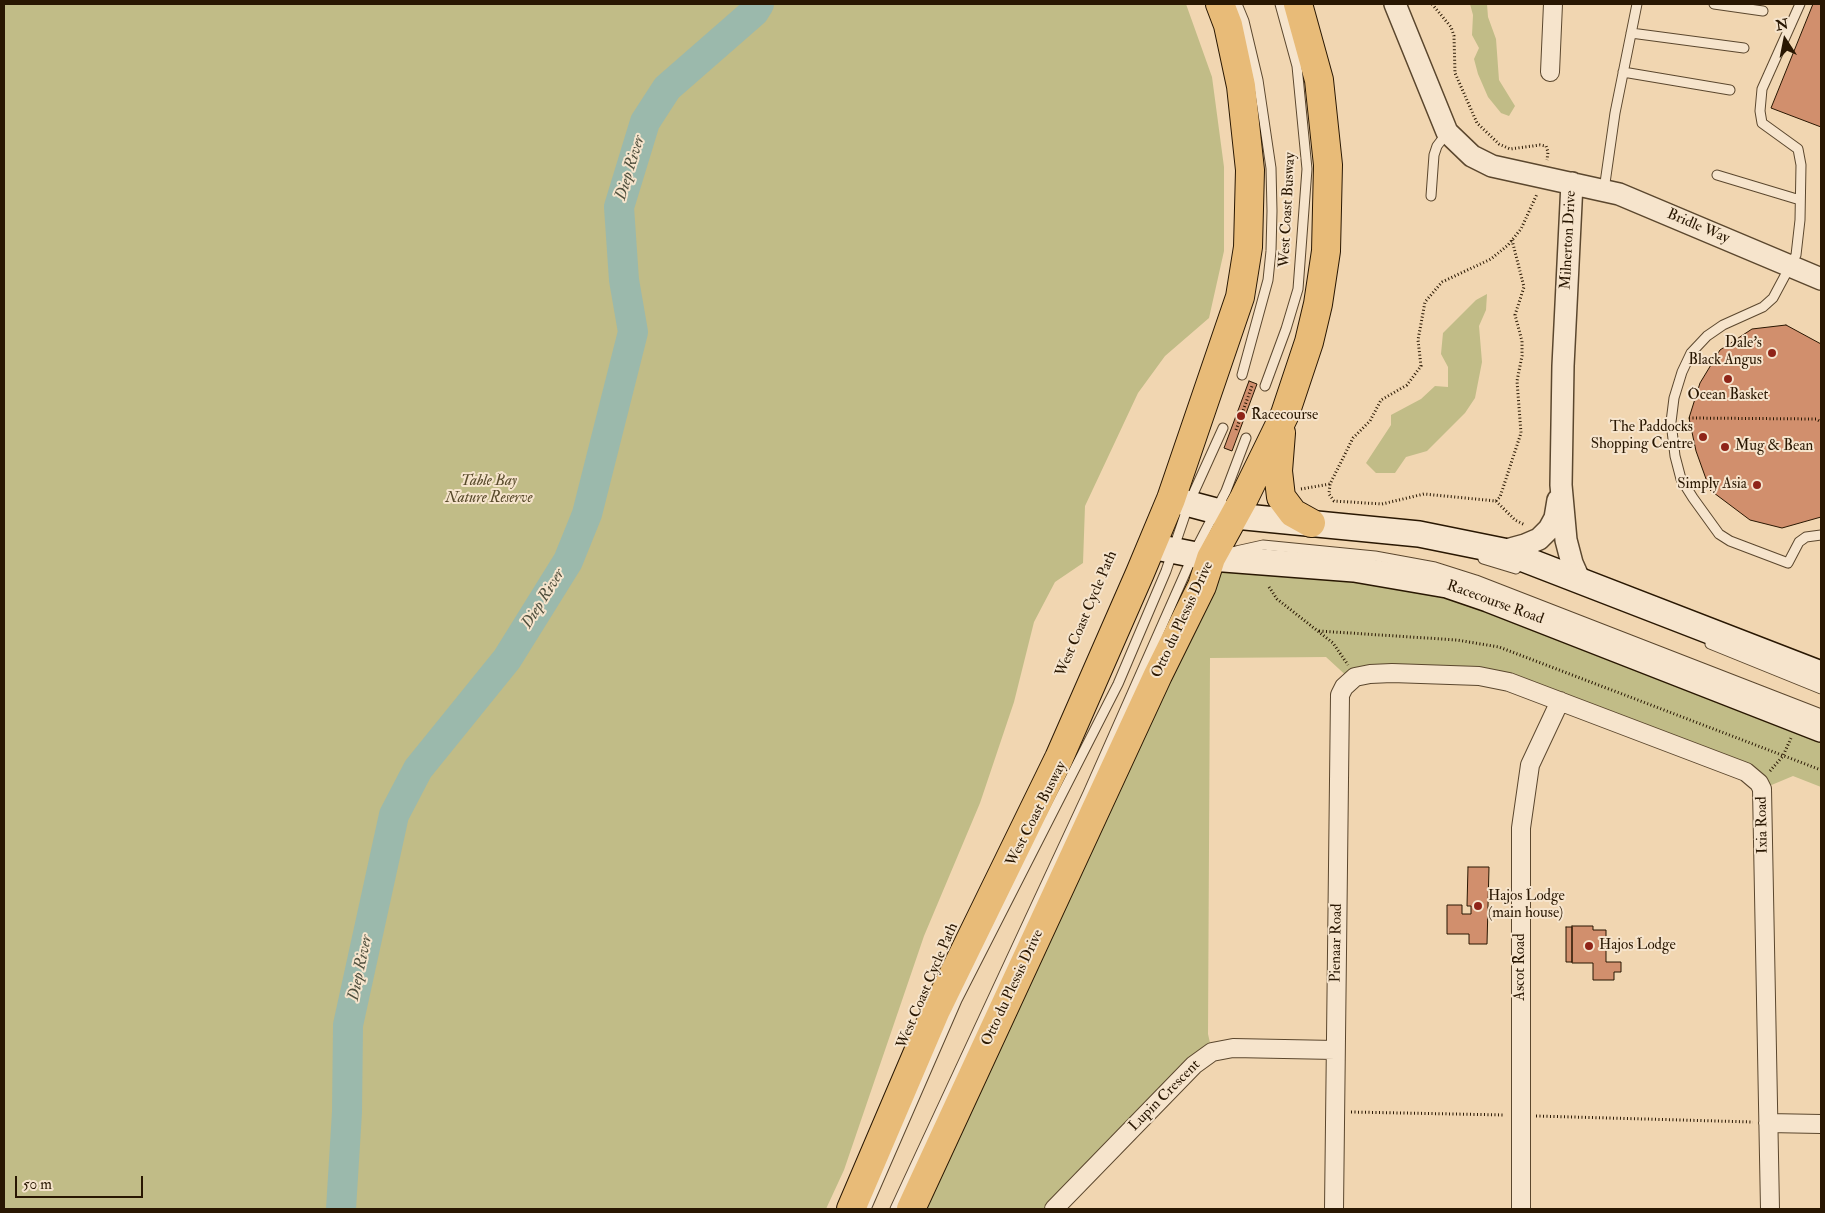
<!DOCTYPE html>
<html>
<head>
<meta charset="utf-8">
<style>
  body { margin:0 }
  #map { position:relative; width:1825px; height:1213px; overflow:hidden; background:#f1d6b1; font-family:"IM FELL Double Pica",serif }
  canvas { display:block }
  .frame { position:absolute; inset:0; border:5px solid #291702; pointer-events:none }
  .north { position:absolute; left:1760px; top:15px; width:50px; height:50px; -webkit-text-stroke:4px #f6e4cc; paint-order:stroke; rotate:349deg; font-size:14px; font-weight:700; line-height:20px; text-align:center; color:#291702 }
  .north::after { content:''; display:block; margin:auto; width:18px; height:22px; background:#291702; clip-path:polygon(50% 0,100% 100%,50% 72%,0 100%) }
  .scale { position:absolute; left:15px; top:1176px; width:128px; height:22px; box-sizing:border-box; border:2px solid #291702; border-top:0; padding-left:6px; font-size:15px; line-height:18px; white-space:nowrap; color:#291702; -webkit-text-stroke:4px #f6e4cc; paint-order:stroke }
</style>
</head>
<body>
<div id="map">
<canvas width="1825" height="1213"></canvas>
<div class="frame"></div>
<div class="north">N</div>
<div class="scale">50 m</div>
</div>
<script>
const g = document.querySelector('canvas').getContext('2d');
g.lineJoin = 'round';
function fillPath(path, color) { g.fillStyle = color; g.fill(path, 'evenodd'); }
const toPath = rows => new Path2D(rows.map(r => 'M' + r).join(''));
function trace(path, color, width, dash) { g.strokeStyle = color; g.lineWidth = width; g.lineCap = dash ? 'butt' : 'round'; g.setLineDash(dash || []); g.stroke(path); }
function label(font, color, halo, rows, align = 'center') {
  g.font = font + ' "IM FELL Double Pica",serif'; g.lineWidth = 4; g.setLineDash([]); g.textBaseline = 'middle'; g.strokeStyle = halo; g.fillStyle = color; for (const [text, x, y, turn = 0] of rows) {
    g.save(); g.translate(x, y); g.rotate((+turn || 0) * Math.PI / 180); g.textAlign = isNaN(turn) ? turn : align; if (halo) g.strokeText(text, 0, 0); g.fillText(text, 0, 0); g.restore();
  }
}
const green = toPath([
  [4,4,1186,4,1212,77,1224,167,1224,251,1209,318,1165,356,1138,393,1085,506,1083,563,1055,582,1034,622,1014,702,980,803,924,936,844,1170,826,1209,4,1209],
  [1470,4,1487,4,1488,17,1496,39,1499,80,1515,106,1509,116,1501,113,1488,97,1478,74,1474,59,1479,48,1472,35,1473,15],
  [1487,294,1486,310,1479,326,1482,362,1475,398,1465,413,1427,451,1406,457,1395,473,1376,473,1366,463,1391,425,1391,415,1421,399,1435,386,1448,387,1448,367,1441,354,1443,333,1476,300],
  [1211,558,1409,577,1821,729,1821,787,1793,776,1762,789,1759,783,1509,682,1351,680,1326,657,1210,658,1208,1034,1212,1052,1054,1209,911,1209]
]);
const river = toPath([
  [341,1209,347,1112,348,1025,394,815,418,769,507,659,568,561,587,514,633,332,624,280,619,207,645,122,667,88,754,12,759,4]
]);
const building = toPath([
  [1813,4,1821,4,1821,127,1771,108,1813,4],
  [1786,325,1821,344,1821,517,1782,528,1750,520,1710,490,1696,451,1689,418,1700,383,1720,350,1752,329,1786,325],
  [1249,381,1257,384,1232,451,1224,448,1249,381],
  [1468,867,1489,867,1487,944,1469,944,1469,934,1447,934,1447,905,1462,905,1462,914,1471,914,1471,906,1467,906,1468,867],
  [1572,926,1593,926,1593,930,1606,930,1606,962,1621,962,1621,972,1614,972,1614,980,1593,980,1593,963,1572,963,1572,926],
  [1566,927,1572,927,1572,962,1566,962,1566,927]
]);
const path = toPath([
  [1432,4,1451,27,1454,36,1455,73,1477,123,1499,144,1510,149,1540,145,1546,146,1548,152,1547,160],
  [1512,240,1524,287,1515,315,1522,341,1522,356,1517,381,1521,433,1500,497,1496,501,1424,494,1382,504,1334,501,1329,494,1330,484,1353,438,1370,421,1381,400,1407,385,1421,366,1418,340,1425,302,1442,282,1491,259,1508,245,1521,229,1537,194],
  [1689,418,1816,419,1821,422],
  [1236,430,1252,386],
  [1301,489,1330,484],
  [1496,501,1515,520,1525,525],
  [1269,587,1277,599,1333,643,1348,665],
  [1319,631,1457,640,1499,647,1821,770],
  [1770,771,1783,756,1791,738],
  [1351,1112,1505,1115],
  [1536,1116,1753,1122]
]);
const service = toPath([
  [1237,4,1244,21,1258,80,1271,168,1272,211,1271,251,1268,280,1242,375],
  [1714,4,1763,11],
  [1800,4,1762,89,1760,111,1762,123,1798,149,1801,165,1800,220,1796,255,1773,298,1763,307,1723,325,1707,336,1691,353,1682,372,1674,398,1671,422,1675,456,1681,479,1693,498,1719,534,1730,541,1788,563,1799,542,1806,537,1821,535],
  [1631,33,1744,48],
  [1623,72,1730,90],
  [1717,175,1800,200],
  [1604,190,1615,113,1637,4],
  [1431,196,1434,155,1437,146,1447,133],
  [1265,386,1286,329,1298,289,1307,169,1297,66,1280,4],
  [1236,551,1263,545,1375,556,1435,567,1476,580,1821,714],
  [1483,559,1516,569],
  [1710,644,1821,689],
  [866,1209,957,1000,1118,684,1166,571,1189,503,1223,428],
  [895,1209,1088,793,1194,553,1226,491,1246,438]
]);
const minor = toPath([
  [1550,72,1553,4],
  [1768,1123,1821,1124],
  [1054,1209,1194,1065,1212,1052,1233,1048,1335,1050],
  [1334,1209,1340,695,1344,687,1355,677,1370,674,1392,673,1479,676,1509,682,1746,772,1759,783,1762,789,1770,1209],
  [1521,1209,1521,828,1530,765,1560,701]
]);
const tertiary = toPath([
  [1395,4,1447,132,1472,156,1492,166,1619,194,1821,279],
  [1572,183,1563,366,1561,485,1566,540,1572,563,1580,581],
  [1503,551,1525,545,1539,539,1549,529,1555,518,1558,500]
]);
const secondary = toPath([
  [1171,499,1235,516,1419,534,1503,551,1821,674],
  [1151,546,1211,558,1354,569,1447,585,1488,599,1821,729]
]);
const primary = toPath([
  [1281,433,1278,471,1281,497,1293,513,1311,523],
  [851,1209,936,1010,1059,758,1140,573,1171,499,1240,297,1248,247,1250,170,1241,86,1228,25,1220,4],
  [911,1209,1158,675,1202,586,1211,558,1244,498,1285,414,1309,342,1318,304,1326,251,1328,165,1319,80,1298,4]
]);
const markers = [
  [1772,353,5,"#8f2418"],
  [1728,379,5,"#8f2418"],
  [1241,416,5,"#8f2418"],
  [1703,437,5,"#8f2418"],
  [1725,447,5,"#8f2418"],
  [1757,485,5,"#8f2418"],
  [1478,906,5,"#8f2418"],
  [1589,946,5,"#8f2418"]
];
const streetNames = [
  ["West Coast Busway",1288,210,-87],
  ["Bridle Way",1698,227,23],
  ["Milnerton Drive",1569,240,-87],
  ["Racecourse Road",1495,603,20],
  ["West Coast Cycle Path",1087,614,-67],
  ["Otto du Plessis Drive",1183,620,-65],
  ["West Coast Busway",1037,814,-63],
  ["Ixia Road",1763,825,-91],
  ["Pienaar Road",1337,943,-89],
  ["Ascot Road",1521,967,-90],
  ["West Coast Cycle Path",928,986,-67],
  ["Otto du Plessis Drive",1013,988,-65],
  ["Lupin Crescent",1165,1096,-45]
];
const poiNames = [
  ["Dale's",1762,344,"right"],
  ["Black Angus",1762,361,"right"],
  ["Ocean Basket",1728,396,"center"],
  ["Racecourse",1251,416],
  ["The Paddocks",1693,428,"right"],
  ["Shopping Centre",1693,445,"right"],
  ["Mug & Bean",1735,447],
  ["Simply Asia",1747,485,"right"],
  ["Hajos Lodge",1488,897],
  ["(main house)",1488,914],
  ["Hajos Lodge",1599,946]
];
const parkNames = [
  ["Table Bay",489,482],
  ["Nature Reserve",489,499]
];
const waterNames = [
  ["Diep River",631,168,-73],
  ["Diep River",544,599,-58],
  ["Diep River",361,968,-78]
];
fillPath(green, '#c1bc87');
trace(river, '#9bb9ac', 30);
fillPath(building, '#d18f6d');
trace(building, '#291702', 1);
trace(service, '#5b472e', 11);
trace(minor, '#5b472e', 20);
trace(tertiary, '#5b472e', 24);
trace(secondary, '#291702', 28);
trace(primary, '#291702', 30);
trace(path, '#291702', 3, [1, 2.5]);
trace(service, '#f6e4cc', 9);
trace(minor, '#f6e4cc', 18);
trace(tertiary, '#f6e4cc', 21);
trace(secondary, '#f6e4cc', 25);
trace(primary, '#e8bb78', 28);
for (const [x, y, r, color] of markers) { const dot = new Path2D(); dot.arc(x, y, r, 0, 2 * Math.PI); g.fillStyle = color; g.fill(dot); trace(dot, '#f6e4cc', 2); }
label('15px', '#291702', '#f6e4cc', streetNames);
label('15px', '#291702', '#f6e4cc', poiNames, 'left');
label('italic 15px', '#57492a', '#f6e4cc', parkNames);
label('italic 16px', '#51503e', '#f6e4cc', waterNames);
</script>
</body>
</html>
